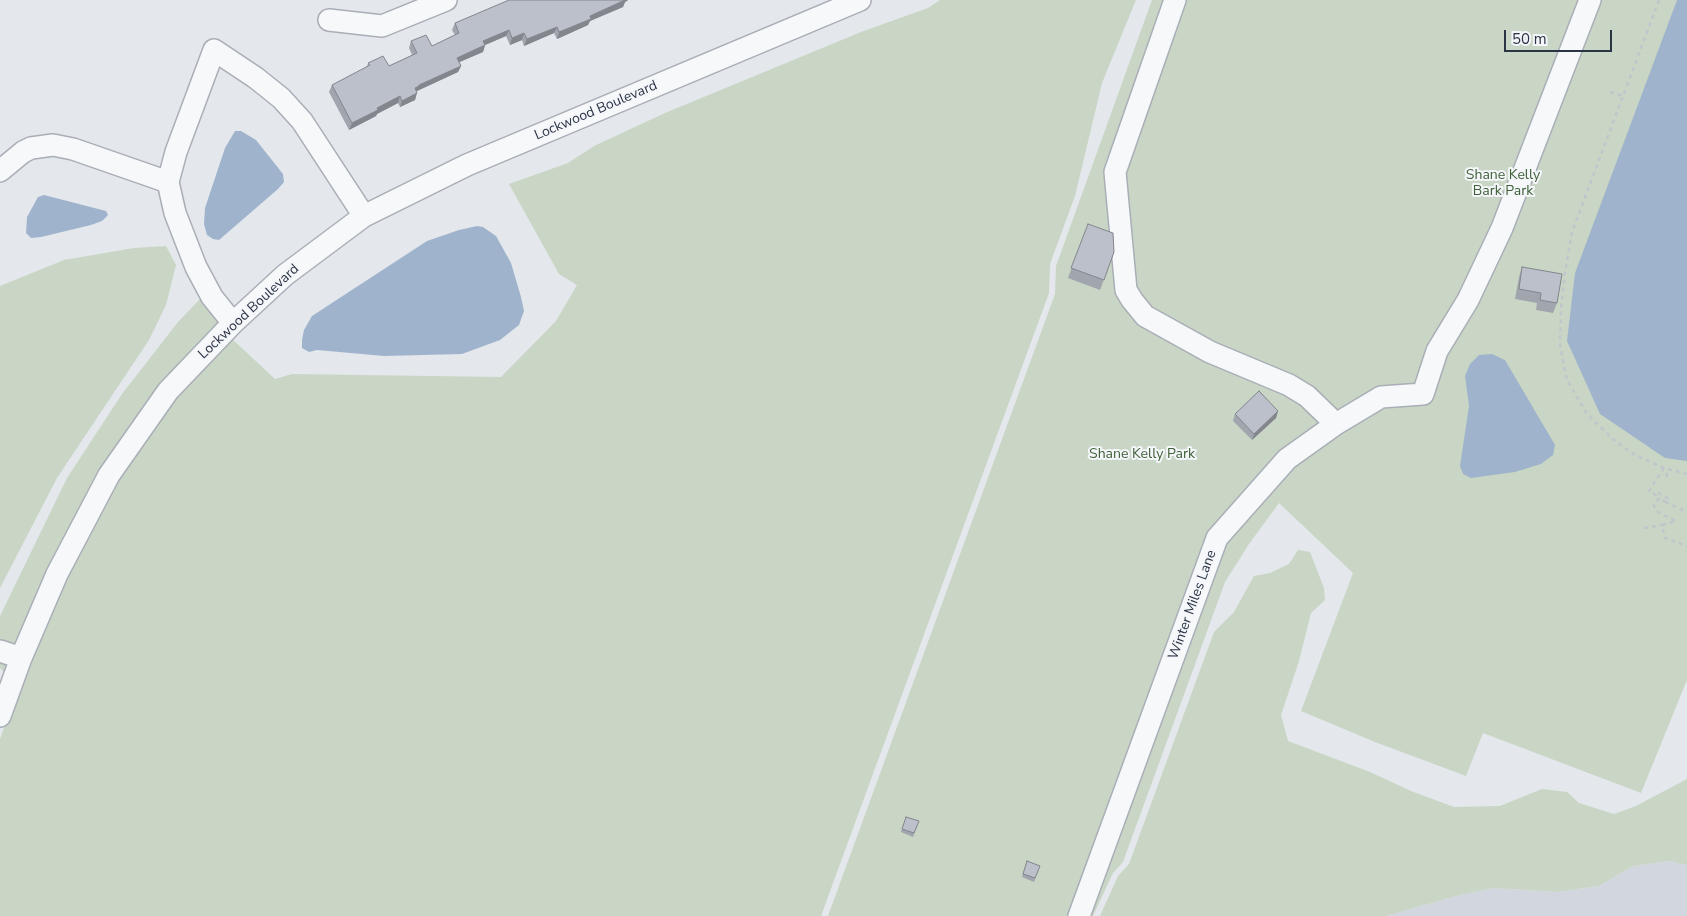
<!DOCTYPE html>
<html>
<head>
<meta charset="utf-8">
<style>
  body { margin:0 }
  #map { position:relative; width:1687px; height:916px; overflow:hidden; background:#e4e7ec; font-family:"Nunito Sans",sans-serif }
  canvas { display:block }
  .scale { position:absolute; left:1504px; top:30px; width:108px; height:22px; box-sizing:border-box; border:2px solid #2b3445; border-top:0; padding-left:6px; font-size:15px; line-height:18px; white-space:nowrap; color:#2b3445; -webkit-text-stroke:4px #f4f6f9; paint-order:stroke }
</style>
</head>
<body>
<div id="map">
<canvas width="1687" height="916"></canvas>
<div class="scale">50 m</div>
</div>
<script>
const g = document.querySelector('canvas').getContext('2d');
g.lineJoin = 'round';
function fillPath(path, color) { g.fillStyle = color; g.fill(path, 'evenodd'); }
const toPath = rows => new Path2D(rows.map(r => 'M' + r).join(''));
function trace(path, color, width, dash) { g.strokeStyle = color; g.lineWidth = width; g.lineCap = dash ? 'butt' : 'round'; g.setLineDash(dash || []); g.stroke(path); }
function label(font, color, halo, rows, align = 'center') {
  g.font = font + ' "Nunito Sans",sans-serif'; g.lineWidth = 4; g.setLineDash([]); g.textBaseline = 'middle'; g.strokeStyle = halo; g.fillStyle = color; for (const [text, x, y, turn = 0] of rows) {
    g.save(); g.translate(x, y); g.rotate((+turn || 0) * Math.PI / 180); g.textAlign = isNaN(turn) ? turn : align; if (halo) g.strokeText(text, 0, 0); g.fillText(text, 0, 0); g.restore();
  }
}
const built = toPath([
  [1670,861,1687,865,1687,916,1386,916,1456,896,1494,888,1558,892,1599,886,1633,866]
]);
const green = toPath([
  [940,0,1136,0,1102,83,1075,196,1050,264,1049,293,821,916,0,916,0,739,28,661,63,577,115,479,173,396,230,337,275,379,292,374,501,377,556,321,577,285,559,274,509,184,568,163,594,146,665,113,861,32,928,8],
  [1152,0,1687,0,1687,680,1641,793,1483,733,1466,776,1375,742,1301,711,1353,573,1279,503,1249,544,1225,582,1123,862,1113,873,1093,916,828,916,1055,294,1056,266],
  [166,246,176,265,166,305,149,340,57,478,0,588,0,286,64,260,134,248],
  [203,296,220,326,162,386,7,675,0,668,0,616,67,478,122,394,178,322],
  [1298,550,1310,552,1324,588,1325,600,1311,613,1299,661,1281,715,1288,741,1370,772,1411,791,1454,807,1500,806,1542,789,1567,792,1579,803,1614,814,1636,806,1687,779,1687,865,1670,861,1633,866,1599,886,1558,892,1494,888,1456,896,1386,916,1100,916,1118,876,1129,864,1214,632,1234,612,1254,576,1270,573,1289,564]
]);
const water = toPath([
  [1677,0,1687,0,1687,461,1665,458,1600,414,1567,341,1575,273],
  [235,131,241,131,256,140,283,174,284,182,278,189,219,240,213,239,207,235,204,224,205,208,225,148],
  [44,195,106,211,108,215,102,221,91,225,41,237,31,238,26,233,27,217,38,197],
  [477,226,483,227,496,236,511,263,521,297,524,311,519,325,500,340,462,354,384,356,317,350,309,352,302,348,302,340,304,330,312,316,427,241,459,230],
  [1492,354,1505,360,1555,445,1553,455,1541,464,1515,472,1471,478,1463,474,1460,466,1469,406,1465,376,1470,364,1479,355]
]);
const path = toPath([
  [1659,0,1572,232,1565,272,1561,308,1560,346,1567,380,1587,414,1614,440,1635,455,1664,468,1687,474],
  [1610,92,1623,96],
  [1664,468,1649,491,1656,495,1657,492,1669,499,1666,502,1687,512],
  [1666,477,1669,469],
  [1666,502,1659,498,1654,505,1656,511,1676,521,1662,525,1665,538,1687,546],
  [1644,528,1662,525]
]);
const minor = toPath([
  [1175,0,1115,172,1126,290,1132,300,1145,316,1210,352,1289,385,1307,396,1336,424],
  [329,20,382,26,446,0],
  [0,171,23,152,31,148,53,145,73,149,168,182],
  [233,323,212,297,196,267,175,213,168,182,176,152,214,50,256,78,281,98,302,121,364,216],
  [0,651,21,658],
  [0,716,21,658,57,574,109,475,168,391,233,323,285,275,364,216,467,165,860,0],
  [1079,916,1217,538,1287,459,1336,424,1381,397,1423,394,1437,351,1468,300,1502,228,1590,0]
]);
const wall = toPath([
  [627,1,625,2,623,7,590,21,588,25,557,39,554,33,524,46,522,40,510,45,506,36,485,45,483,52,459,62,461,66,458,72,417,91,415,100,400,107,398,103,377,114,376,116,349,130,329,92,332,85,367,67,368,63,389,66,412,55,409,48,411,41,432,46,455,35,452,30,455,23],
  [1088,224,1114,252,1100,290,1068,278],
  [1522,267,1557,303,1553,313,1536,310,1537,303,1515,299,1519,277],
  [1278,411,1276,418,1252,440,1233,421,1235,414],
  [906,817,919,821,913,837,901,832],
  [1027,861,1040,866,1034,882,1022,877]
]);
const shadedWall = toPath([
  [623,0,628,0,627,1,625,2,623,7,590,21,588,25,557,39,559,32,590,16],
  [557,27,554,33,524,46,527,39],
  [509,30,506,36,485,45,483,52,455,64,457,58,483,41],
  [524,33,522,40,510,45,512,38],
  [461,66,458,72,417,91,417,92,415,88,419,85],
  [417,93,415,100,400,107,402,101],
  [400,96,398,103,377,114,376,116,349,130,352,123,377,108],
  [1278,411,1276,418,1252,440,1254,434]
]);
const building = toPath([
  [509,0,625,0,590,16,591,19,559,32,557,27,527,39,524,33,512,38,509,30,483,41,485,45,457,58,461,66,419,85,419,86,415,88,417,93,402,101,400,96,377,108,378,110,352,123,332,85,370,65,368,63,383,56,389,66,417,53,411,41,426,35,432,46,459,33,455,23,509,0],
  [1088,224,1113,233,1114,252,1104,280,1071,268,1088,224],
  [1522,267,1562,274,1557,303,1540,300,1541,293,1519,289,1522,267],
  [1259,391,1278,411,1254,434,1235,414,1259,391],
  [906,817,919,821,914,833,902,829,906,817],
  [1027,861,1040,866,1035,878,1023,874,1027,861]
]);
const streetNames = [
  ["Lockwood Boulevard",596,111,-23],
  ["Lockwood Boulevard",249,312,-43],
  ["Winter Miles Lane",1193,605,-70]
];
const parkNames = [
  ["Shane Kelly",1503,176],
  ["Bark Park",1503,192],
  ["Shane Kelly Park",1142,455]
];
fillPath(built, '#d2d6de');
fillPath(green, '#c9d6c5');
fillPath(water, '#9fb4cc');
trace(minor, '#a9aeb7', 24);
trace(path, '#c2c5cb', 2.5, [4, 4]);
trace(minor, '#f7f8fa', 21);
fillPath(wall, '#a1a5ae');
fillPath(shadedWall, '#83868d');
fillPath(building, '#bbc0ca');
trace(building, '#83868d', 1);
label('14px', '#2b3445', '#f4f6f9', streetNames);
label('14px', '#3f6138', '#f4f6f9', parkNames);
</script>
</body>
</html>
